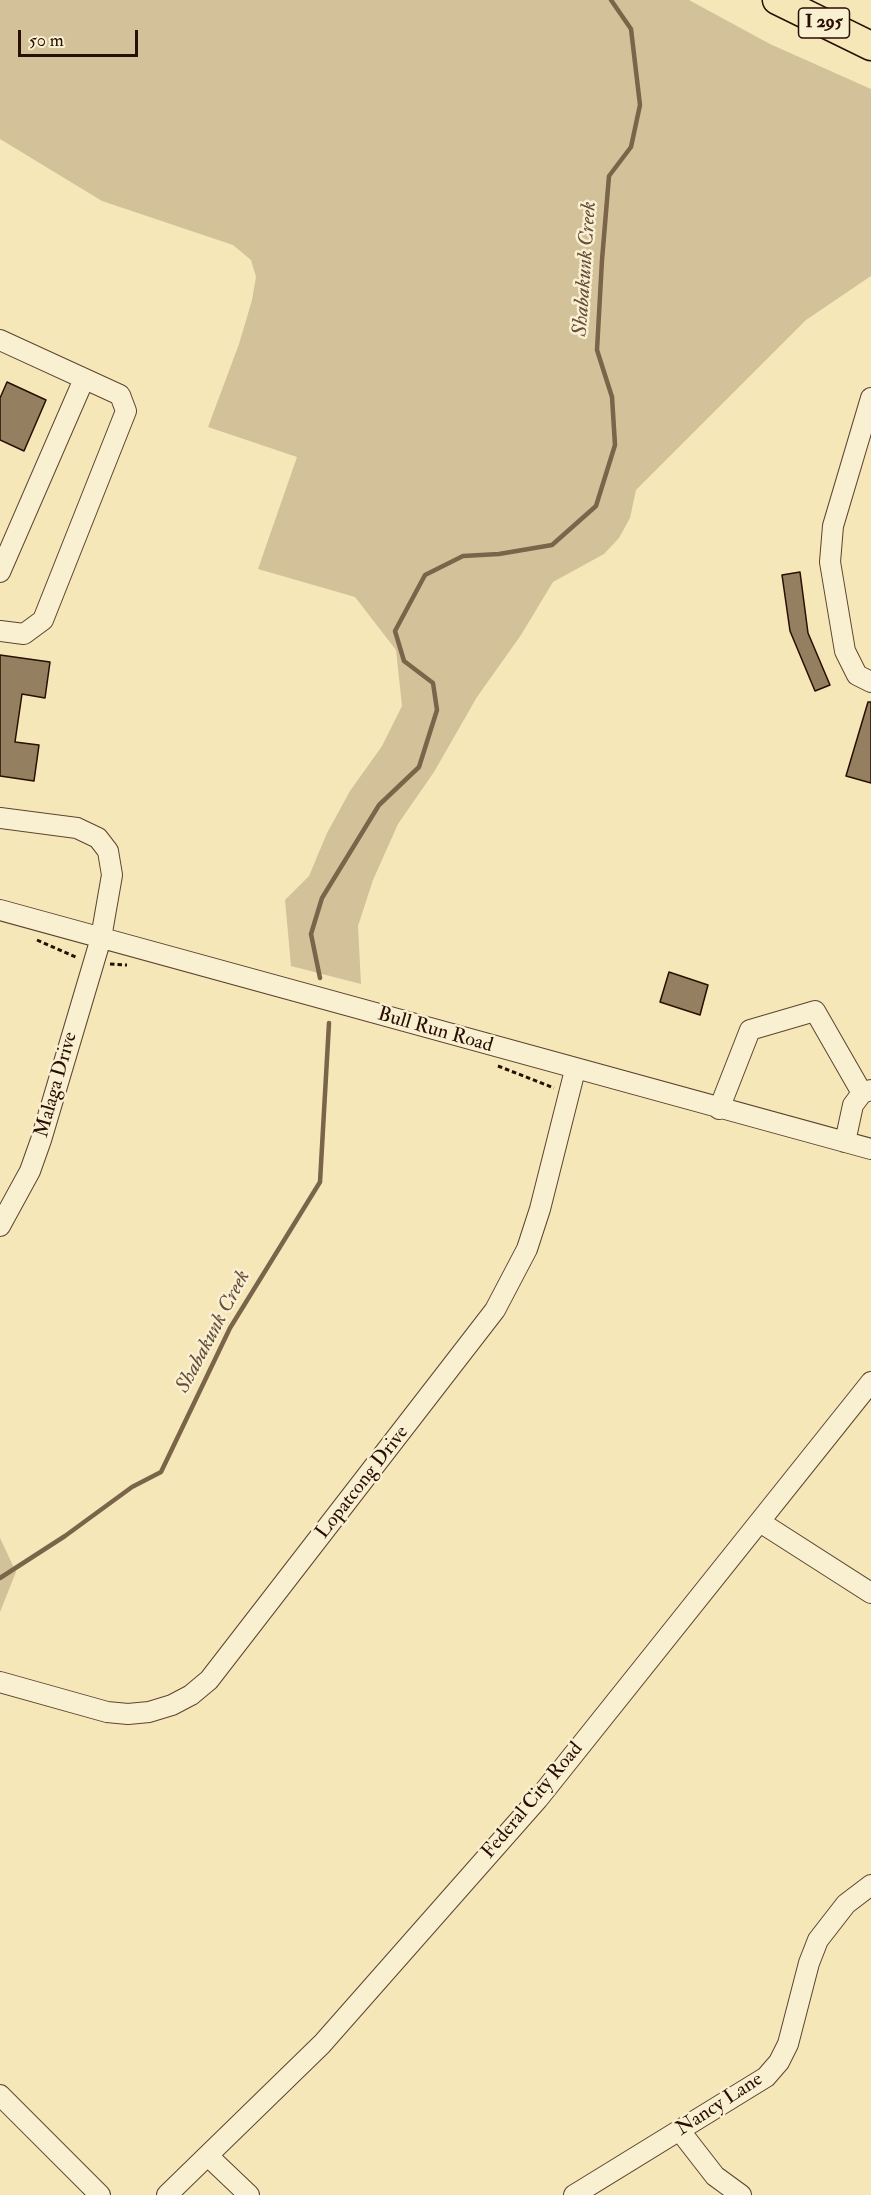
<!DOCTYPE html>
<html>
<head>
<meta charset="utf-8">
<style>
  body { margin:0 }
  #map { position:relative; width:871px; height:2195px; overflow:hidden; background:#f6e7b8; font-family:"IM FELL Double Pica",serif }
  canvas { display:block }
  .scale { position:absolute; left:18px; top:30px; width:120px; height:27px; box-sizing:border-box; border:3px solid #290e03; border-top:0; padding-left:8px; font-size:18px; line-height:21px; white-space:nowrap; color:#290e03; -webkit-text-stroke:4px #f9efd1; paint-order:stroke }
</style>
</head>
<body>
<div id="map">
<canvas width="871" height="2195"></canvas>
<div class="scale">50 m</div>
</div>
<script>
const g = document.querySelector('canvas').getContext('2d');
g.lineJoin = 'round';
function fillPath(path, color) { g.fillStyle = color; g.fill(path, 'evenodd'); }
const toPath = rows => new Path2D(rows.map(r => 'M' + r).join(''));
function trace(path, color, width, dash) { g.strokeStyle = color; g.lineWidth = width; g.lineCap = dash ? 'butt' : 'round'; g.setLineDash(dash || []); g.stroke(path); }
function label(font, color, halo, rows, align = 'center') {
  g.font = font + ' "IM FELL Double Pica",serif'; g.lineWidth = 5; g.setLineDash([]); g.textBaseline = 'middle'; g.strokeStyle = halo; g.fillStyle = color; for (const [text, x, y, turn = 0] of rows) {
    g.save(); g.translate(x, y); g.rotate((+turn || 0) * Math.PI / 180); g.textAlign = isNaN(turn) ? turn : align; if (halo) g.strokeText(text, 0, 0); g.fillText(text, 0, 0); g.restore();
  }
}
const green = toPath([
  [0,0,689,0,770,44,871,89,871,276,806,320,636,490,630,518,619,538,604,554,553,582,521,635,477,697,434,772,398,824,373,880,358,926,361,984,291,966,285,900,309,876,327,833,350,791,382,746,402,706,396,650,355,597,258,569,297,457,208,427,239,344,252,300,256,277,251,260,233,245,102,201,0,139],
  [0,1538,16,1572,0,1612]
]);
const stream = toPath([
  [320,978,311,934,322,898,379,805,419,767,437,710,433,683,404,661,395,631,425,575,463,556,499,554,552,545,596,506,615,445,612,397,597,350,602,260,609,176,631,147,640,105,631,29,611,0],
  [0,1578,65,1536,132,1487,161,1472,230,1328,320,1182,329,1023]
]);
const building = toPath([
  [7,382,46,400,24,451,0,440,0,398,7,382],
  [800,572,808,633,830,685,815,691,790,631,782,575,800,572],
  [0,655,50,662,45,698,22,694,15,742,39,745,34,781,0,776,0,655],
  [868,702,871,702,871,783,846,776,868,702],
  [669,972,708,985,700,1015,660,1002,669,972]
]);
const path = toPath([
  [37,940,78,958],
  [110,964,127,965],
  [498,1066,554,1088]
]);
const minor = toPath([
  [0,340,120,395,126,411,43,620,24,634,0,631],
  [871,398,833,526,830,562,845,651,857,675,871,682],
  [0,572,84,379],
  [0,818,77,828,98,838,108,851,112,875,101,938,41,1140,30,1171,0,1226],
  [0,910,871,1149],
  [719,1109,750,1030,815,1011,862,1093],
  [845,1142,853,1105,862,1093,871,1090],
  [760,1522,871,1593],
  [0,1682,107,1712,128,1714,149,1712,172,1705,191,1695,209,1680,495,1310,527,1249,540,1209,575,1070],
  [0,2095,100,2195],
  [680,2131,715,2176,741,2195],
  [208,2156,249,2195],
  [167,2195,322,2044,538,1799,871,1382],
  [574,2195,766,2077,779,2062,788,2044,809,1963,818,1940,846,1904,871,1885]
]);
const highway = toPath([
  [777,0,871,46]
]);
const shields = [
  [824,23,51]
];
const shieldNames = [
  ["I 295",824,23]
];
const streetNames = [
  ["Bull Run Road",435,1031,16],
  ["Malaga Drive",57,1085,-74],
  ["Lopatcong Drive",363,1483,-52],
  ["Federal City Road",533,1801,-50],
  ["Nancy Lane",720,2105,-33]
];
const waterNames = [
  ["Shabakunk Creek",586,269,-86],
  ["Shabakunk Creek",214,1332,-62]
];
fillPath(green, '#d3c299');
trace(stream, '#7a644a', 4.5);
fillPath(building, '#947f61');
trace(building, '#290e03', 1.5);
trace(minor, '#5c4430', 22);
trace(highway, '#290e03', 31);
trace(path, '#290e03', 3, [4.5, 3]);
trace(minor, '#f9efd1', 20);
trace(highway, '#f6e7b8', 28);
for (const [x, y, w] of shields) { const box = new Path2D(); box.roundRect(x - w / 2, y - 15, w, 30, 4.5); g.fillStyle = '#f9efd1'; g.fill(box); trace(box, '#290e03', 1.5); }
label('bold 18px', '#290e03', null, shieldNames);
label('20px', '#290e03', '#f9efd1', streetNames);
label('italic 21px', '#664e39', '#f9efd1', waterNames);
</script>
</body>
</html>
